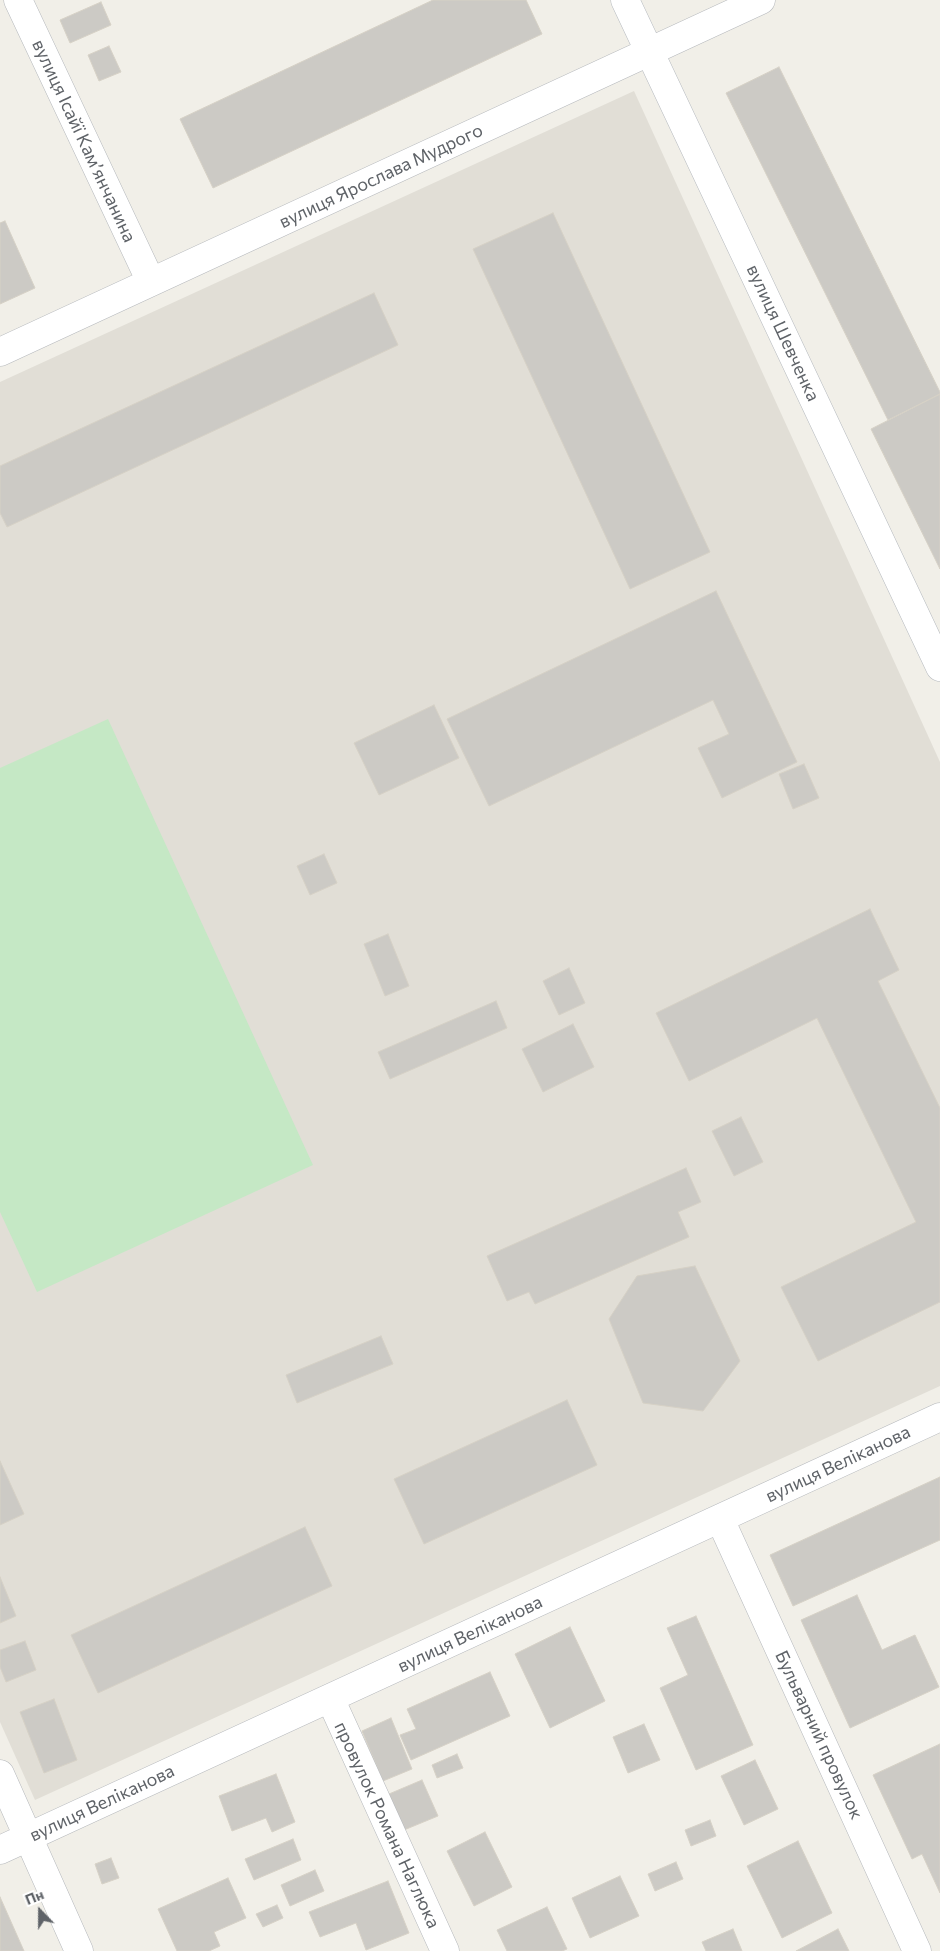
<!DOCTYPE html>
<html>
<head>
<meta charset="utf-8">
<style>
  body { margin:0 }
  #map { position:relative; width:940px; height:1951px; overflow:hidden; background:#f1efe8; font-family:Commissioner,sans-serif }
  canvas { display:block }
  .north { position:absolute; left:15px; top:1886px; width:50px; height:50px; -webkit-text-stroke:4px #fff; paint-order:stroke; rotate:338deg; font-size:14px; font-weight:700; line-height:20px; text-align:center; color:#5f6368 }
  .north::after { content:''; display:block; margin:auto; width:18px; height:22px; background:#5f6368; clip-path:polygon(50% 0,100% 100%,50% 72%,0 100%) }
</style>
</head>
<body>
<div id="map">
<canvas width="940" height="1951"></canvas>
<div class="north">Пн</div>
</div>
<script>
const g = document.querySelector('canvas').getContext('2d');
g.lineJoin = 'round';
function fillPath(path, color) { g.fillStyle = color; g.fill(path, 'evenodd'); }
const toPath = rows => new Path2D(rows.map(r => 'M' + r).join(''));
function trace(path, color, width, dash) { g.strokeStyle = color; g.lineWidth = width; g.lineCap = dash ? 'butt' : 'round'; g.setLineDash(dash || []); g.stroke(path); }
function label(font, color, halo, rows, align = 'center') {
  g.font = font + ' Commissioner,sans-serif'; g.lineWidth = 5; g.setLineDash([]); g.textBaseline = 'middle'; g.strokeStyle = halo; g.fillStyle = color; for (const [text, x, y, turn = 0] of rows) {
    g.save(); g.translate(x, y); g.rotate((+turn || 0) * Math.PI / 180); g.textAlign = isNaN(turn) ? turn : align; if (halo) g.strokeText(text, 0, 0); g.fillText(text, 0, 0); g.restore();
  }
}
const education = toPath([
  [634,91,940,762,940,1386,35,1800,0,1722,0,382]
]);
const green = toPath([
  [108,719,313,1165,37,1292,0,1212,0,768]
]);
const building = toPath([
  [433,0,526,0,542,34,213,188,180,119,433,0],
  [101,2,111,25,70,43,60,20,101,2],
  [109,46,121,72,99,81,88,55,109,46],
  [779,67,940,392,940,394,888,420,726,93,779,67],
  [553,213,710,552,630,589,473,249,553,213],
  [5,221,35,288,0,304,0,223,5,221],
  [374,293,398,345,7,527,0,513,0,466,374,293],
  [940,394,940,569,871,429,940,394],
  [716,591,797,762,722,798,698,748,729,734,713,700,489,806,447,719,716,591],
  [434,705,459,758,379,795,354,743,434,705],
  [804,764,819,798,793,809,779,774,804,764],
  [324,854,337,883,310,895,297,866,324,854],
  [870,909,899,970,878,981,940,1108,940,1302,818,1361,781,1287,916,1222,817,1018,689,1081,656,1013,870,909],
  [388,934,409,986,385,996,364,944,388,934],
  [569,968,585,1003,559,1015,543,981,569,968],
  [496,1001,507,1028,390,1079,378,1052,496,1001],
  [573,1024,594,1067,543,1092,522,1049,573,1024],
  [741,1117,763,1162,734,1176,712,1131,741,1117],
  [686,1168,701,1202,678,1212,689,1237,535,1304,529,1292,507,1301,487,1256,686,1168],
  [695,1266,740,1361,703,1411,643,1403,609,1319,637,1276,695,1266],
  [381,1336,393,1364,297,1403,286,1375,381,1336],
  [567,1400,597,1465,424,1544,394,1479,567,1400],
  [0,1461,24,1514,0,1525,0,1461],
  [940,1477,940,1540,793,1606,770,1555,940,1477],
  [305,1527,332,1586,98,1693,71,1635,305,1527],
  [0,1577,16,1616,0,1623,0,1577],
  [857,1595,882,1650,915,1635,939,1687,850,1728,801,1620,857,1595],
  [696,1616,753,1745,696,1770,660,1688,688,1675,667,1628,696,1616],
  [570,1627,605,1701,550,1728,515,1654,570,1627],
  [25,1641,36,1670,6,1682,0,1667,0,1650,25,1641],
  [490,1672,510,1716,411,1760,400,1735,416,1729,407,1709,490,1672],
  [54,1699,77,1760,44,1773,20,1712,54,1699],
  [391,1718,412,1769,383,1781,362,1731,391,1718],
  [644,1724,660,1760,628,1773,613,1737,644,1724],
  [940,1744,940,1893,922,1854,912,1859,873,1775,940,1744],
  [457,1754,463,1768,437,1778,432,1765,457,1754],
  [755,1760,778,1809,744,1825,721,1776,755,1760],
  [276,1774,295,1822,272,1832,266,1818,232,1831,219,1796,276,1774],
  [422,1780,438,1816,404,1830,389,1794,422,1780],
  [710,1820,716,1836,691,1846,685,1830,710,1820],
  [485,1832,512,1887,474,1906,447,1851,485,1832],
  [293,1839,301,1860,254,1880,245,1859,293,1839],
  [798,1841,832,1913,782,1938,747,1866,798,1841],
  [111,1858,119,1878,102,1884,95,1864,111,1858],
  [676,1862,683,1879,655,1891,648,1874,676,1862],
  [315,1870,324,1891,290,1906,281,1885,315,1870],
  [620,1876,639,1916,590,1938,572,1898,620,1876],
  [228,1878,246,1918,214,1932,220,1946,209,1951,177,1951,158,1909,228,1878],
  [388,1881,409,1933,366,1950,356,1923,320,1937,309,1912,388,1881],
  [0,1897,24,1951,0,1951,0,1897],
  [277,1905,283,1918,263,1927,256,1914,277,1905],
  [547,1907,567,1949,562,1951,507,1951,497,1930,547,1907],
  [733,1929,742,1951,706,1951,702,1942,733,1929],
  [838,1929,849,1951,796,1951,838,1929]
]);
const street = toPath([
  [18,0,151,282],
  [0,352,761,0],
  [720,1519,917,1951],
  [330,1698,445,1951],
  [0,1774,79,1951],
  [0,1850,940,1417]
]);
const secondary = toPath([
  [625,0,940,667]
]);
const streetNames = [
  ["вулиця Ісайї Камʼянчанина",84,141,65],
  ["вулиця Ярослава Мудрого",381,176,-25],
  ["вулиця Шевченка",783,333,65],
  ["вулиця Веліканова",838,1464,-25],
  ["вулиця Веліканова",470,1634,-25],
  ["Бульварний провулок",819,1735,65],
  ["вулиця Веліканова",102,1803,-25],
  ["провулок Романа Наглюка",387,1825,65]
];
fillPath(education, '#e1ded6');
fillPath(green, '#c5e8c5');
fillPath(building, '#cccac5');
trace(building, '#d6d1c6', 1);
trace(street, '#b5b8bc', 29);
trace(secondary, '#b6babf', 29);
trace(street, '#fff', 28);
trace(secondary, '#fff', 28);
label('18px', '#5f6368', '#fff', streetNames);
</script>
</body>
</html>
